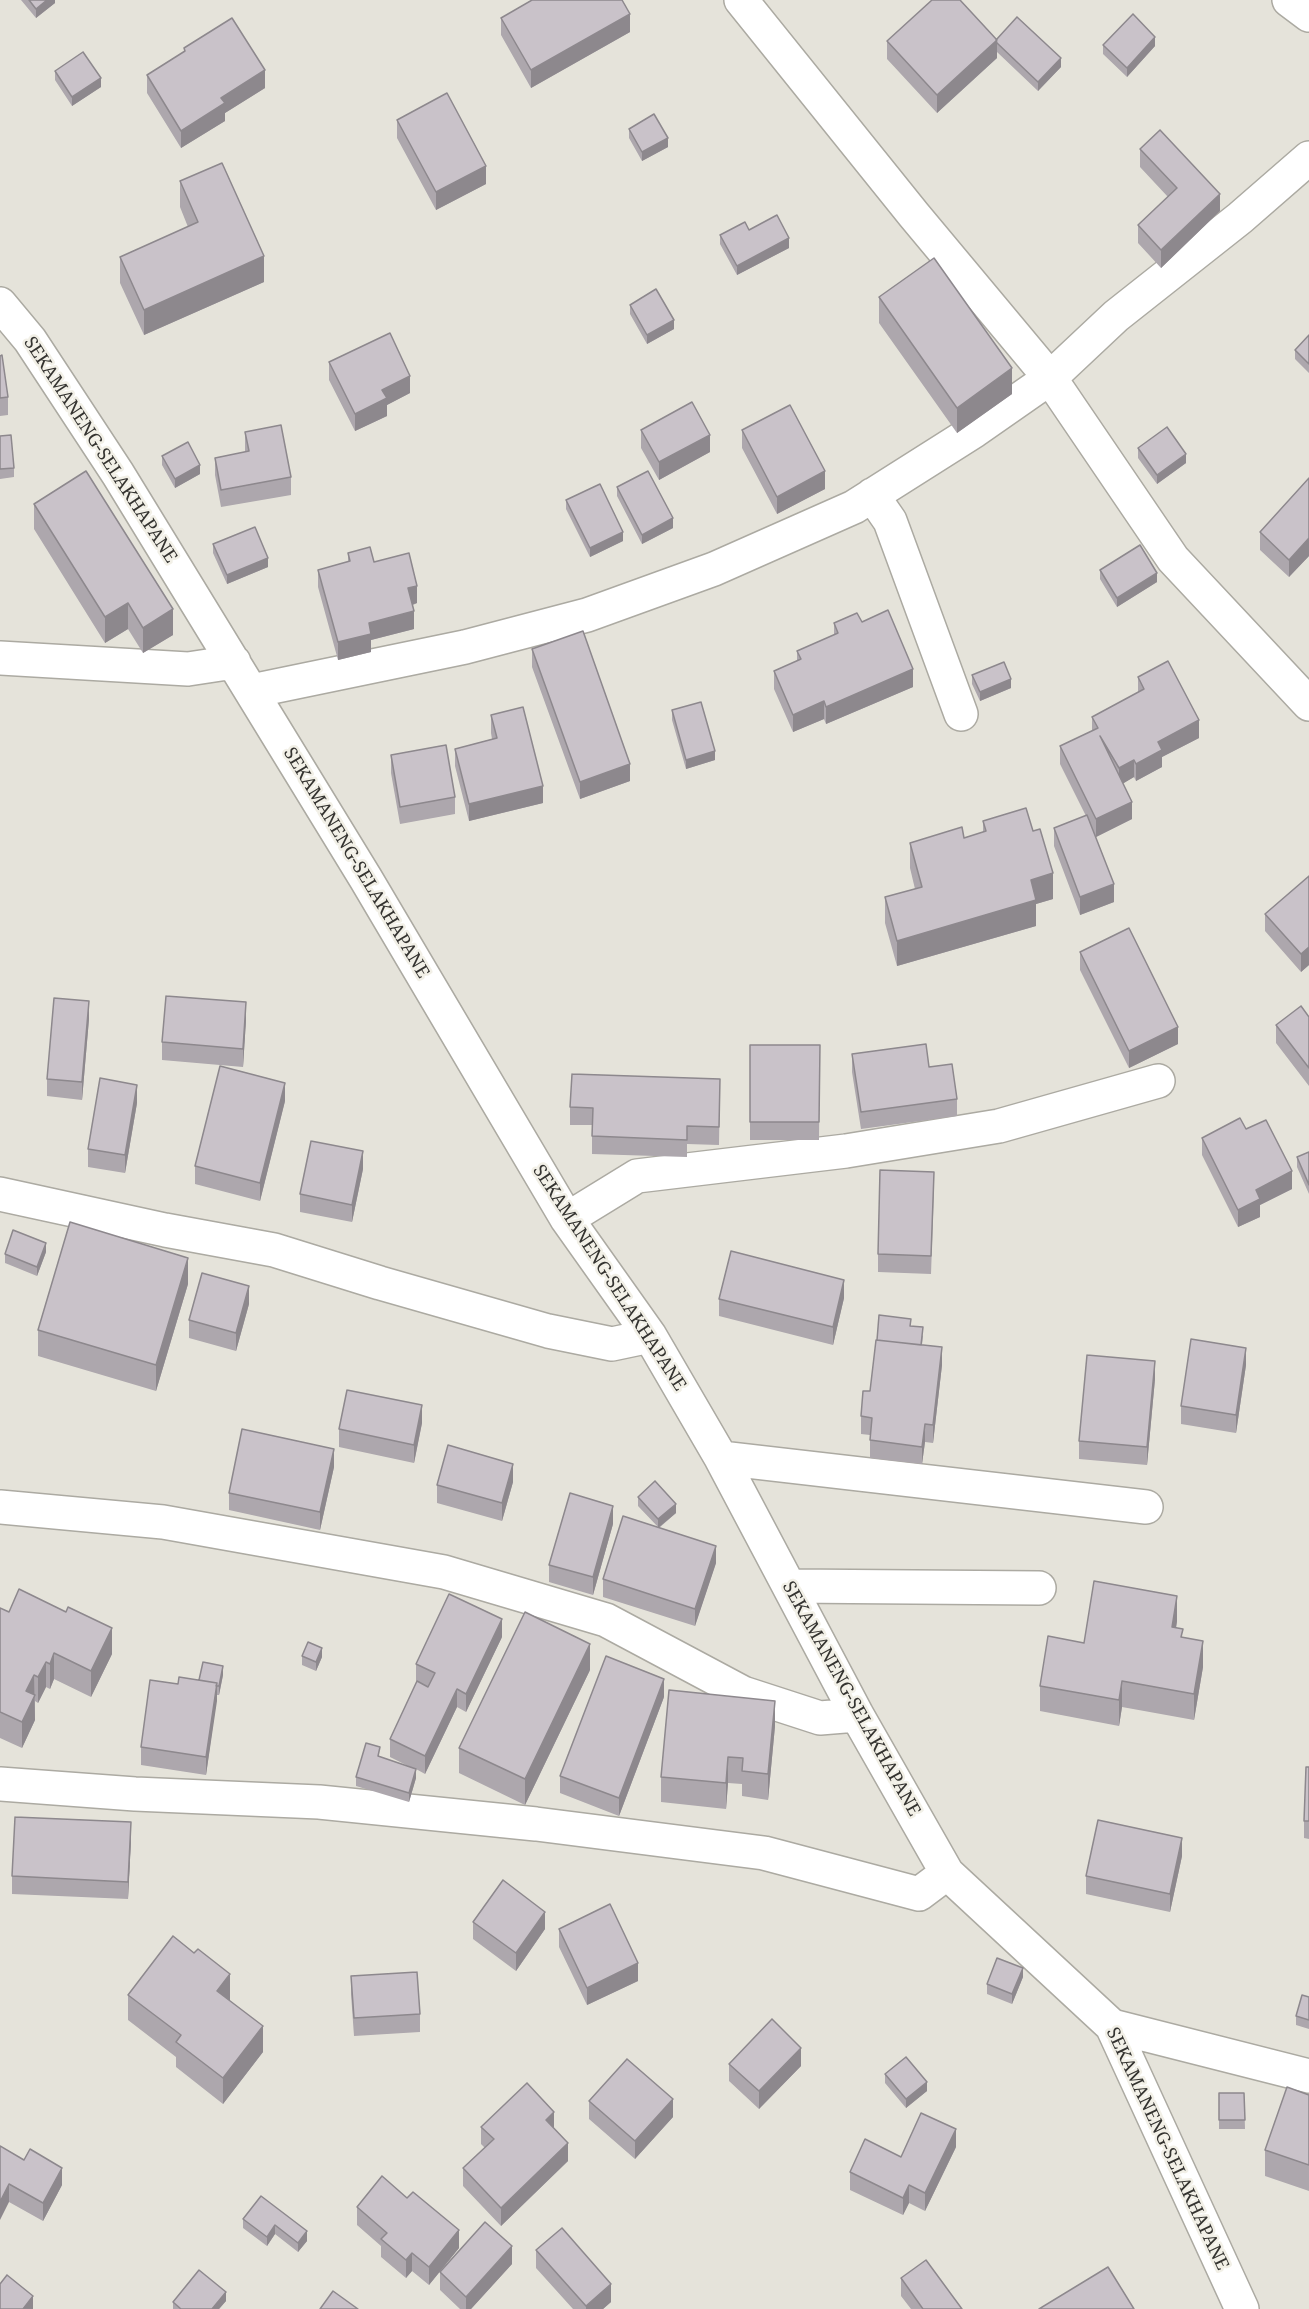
<!DOCTYPE html>
<html>
<head>
<meta charset="utf-8">
<style>
  body { margin:0 }
  canvas { display:block; background:#e5e3da }
</style>
</head>
<body>
<canvas width="1309" height="2309"></canvas>
<script>
const g = document.querySelector('canvas').getContext('2d');
g.lineJoin = 'round';
const toPath = rows => new Path2D(rows.map(r => 'M' + r).join(''));
function trace(path, color, width, dash) { g.strokeStyle = color; g.lineWidth = width; g.lineCap = dash ? 'butt' : 'round'; g.setLineDash(dash || []); g.stroke(path); }
function fillPath(path, color) { g.fillStyle = color; g.fill(path, 'evenodd'); }
function label(font, color, halo, rows, align = 'center') {
  g.font = font + ' "Noto Serif",serif'; g.lineWidth = 5; g.setLineDash([]); g.textBaseline = 'middle'; g.strokeStyle = halo; g.fillStyle = color; for (const [text, x, y, turn = 0] of rows) {
    g.save(); g.translate(x, y); g.rotate((+turn || 0) * Math.PI / 180); g.textAlign = isNaN(turn) ? turn : align; if (halo) g.strokeText(text, 0, 0); g.fillText(text, 0, 0); g.restore();
  }
}
const minor = toPath([
  [741,0,914,215,1050,378,1173,559,1309,704],
  [1289,0,1309,15],
  [0,304,30,340,118,474,366,879,567,1219,650,1336,721,1458,857,1715,947,1873,1112,2026,1242,2309],
  [872,495,890,521,961,714],
  [0,658,188,669,234,662],
  [252,691,465,647,587,615,714,569,854,507,974,431,1050,378,1116,316,1240,218,1309,158],
  [0,1194,165,1230,274,1250,380,1283,548,1331,612,1344,650,1336],
  [567,1219,637,1176,846,1151,999,1126,1158,1081],
  [721,1458,1146,1507],
  [0,1507,163,1522,444,1572,606,1620,743,1693,820,1718,857,1715],
  [789,1586,1039,1588],
  [0,1784,135,1794,319,1802,536,1824,764,1853,919,1894,947,1873],
  [1112,2026,1309,2076]
]);
const wall = toPath([
  [21,0,55,0,55,3,36,18],
  [501,18,630,32,531,88,501,35],
  [996,40,1061,67,1038,91,997,52,997,58,937,113,887,59,887,41],
  [1103,45,1155,46,1127,77,1103,54],
  [184,48,265,88,225,113,225,121,181,148,147,93,147,75,184,52],
  [55,71,101,87,72,106,55,80],
  [397,120,486,184,436,210,397,138],
  [629,129,668,147,642,161,629,138],
  [1140,149,1220,211,1161,268,1138,243,1138,225,1168,197,1140,167],
  [180,181,264,282,144,335,120,283,120,257,188,227,180,207],
  [749,230,789,248,737,275,720,244,720,235],
  [879,297,1012,394,957,433,879,323],
  [630,305,674,329,647,344,630,314],
  [1309,335,1309,373,1295,359,1295,350],
  [0,356,8,397,8,415,0,416],
  [329,362,410,393,387,405,387,416,355,431,329,380],
  [641,430,710,452,659,480,641,448],
  [742,430,825,489,777,514,742,448],
  [245,432,291,477,291,495,221,507,215,475,215,458,245,452],
  [0,436,14,468,14,477,0,479],
  [1138,448,1186,463,1157,484,1138,458],
  [162,456,200,474,175,488,162,465],
  [1309,478,1309,556,1289,577,1260,550,1260,532],
  [617,487,673,528,642,544,617,496],
  [566,500,623,541,590,557,566,509],
  [34,504,173,635,143,653,128,629,105,643,34,529],
  [213,544,268,567,227,584,213,553],
  [348,553,374,562,417,603,413,605,414,629,371,640,371,652,338,660,318,587,318,570,348,562],
  [1100,570,1157,582,1117,607,1100,579],
  [862,622,913,687,826,724,824,719,793,732,774,689,774,671,797,661,797,651,834,635,834,623],
  [532,649,630,781,580,799,532,667],
  [972,675,1011,688,980,701,972,684],
  [1138,677,1199,738,1162,757,1162,767,1136,781,1134,777,1123,783,1132,819,1096,837,1114,902,1080,915,1054,846,1054,828,1086,816,1060,764,1060,746,1092,731,1092,717,1138,693],
  [672,710,715,760,686,769,672,720],
  [491,715,543,803,469,821,455,766,455,749,492,739,491,733],
  [391,755,455,797,455,814,400,824,391,773],
  [983,821,1053,899,1036,904,1036,926,897,966,885,923,885,897,915,889,910,868,910,843,964,838,983,832],
  [1309,876,1309,965,1301,972,1265,931,1265,914],
  [1080,952,1178,1044,1129,1068,1080,970],
  [1309,1017,1309,1086,1276,1043,1276,1025],
  [89,1019,82,1100,47,1096,47,1079],
  [246,1020,243,1067,162,1060,162,1042],
  [750,1045,820,1045,819,1140,750,1140],
  [852,1054,929,1067,957,1099,957,1116,861,1129,852,1072],
  [720,1079,719,1145,687,1144,687,1157,592,1154,592,1125,570,1125,570,1107],
  [285,1101,260,1201,195,1184,195,1166],
  [137,1103,125,1173,88,1167,88,1149],
  [1246,1129,1292,1189,1260,1205,1260,1217,1238,1227,1202,1155,1202,1138],
  [1309,1152,1309,1194,1297,1167,1297,1157],
  [363,1169,352,1222,300,1212,300,1194],
  [934,1189,931,1274,878,1272,878,1254],
  [46,1252,37,1276,5,1263,5,1254],
  [188,1284,156,1391,38,1356,38,1330],
  [844,1298,833,1345,719,1316,719,1299],
  [249,1304,236,1351,189,1338,189,1320],
  [911,1326,923,1336,922,1345,942,1365,933,1443,925,1442,922,1464,870,1458,870,1435,861,1434,861,1416,870,1391],
  [1246,1365,1236,1433,1181,1424,1181,1406],
  [1155,1379,1147,1465,1079,1459,1079,1441],
  [422,1423,414,1463,339,1447,339,1429],
  [334,1467,320,1530,229,1510,229,1493],
  [513,1482,502,1521,437,1503,437,1485],
  [638,1497,676,1513,659,1528,716,1563,695,1626,603,1597,603,1579,658,1527,638,1506],
  [613,1524,593,1595,549,1582,549,1565],
  [0,1608,112,1654,91,1697,54,1679,50,1689,46,1687,38,1703,35,1701,35,1720,22,1748,0,1738],
  [1177,1621,1176,1628,1203,1667,1194,1720,1122,1707,1119,1726,1040,1711,1040,1686,1084,1643],
  [502,1637,466,1712,457,1707,425,1774,416,1769,416,1778,409,1802,356,1786,356,1777,380,1757,412,1768,390,1757,390,1739,417,1682,416,1681,416,1664],
  [302,1656,322,1657,316,1671,302,1665],
  [590,1670,525,1805,459,1773,459,1748],
  [223,1675,219,1695,217,1695,206,1775,141,1765,141,1747,199,1680],
  [664,1697,619,1816,560,1793,560,1776],
  [775,1726,768,1800,742,1796,742,1784,728,1783,726,1809,661,1802,661,1777],
  [1309,1767,1309,1839,1304,1838,1304,1821],
  [131,1840,128,1899,12,1894,12,1876],
  [1182,1856,1170,1912,1086,1894,1086,1876],
  [473,1922,545,1929,516,1971,473,1939],
  [559,1929,638,1981,587,2005,559,1947],
  [351,1976,420,2014,420,2032,354,2036,351,1994],
  [1023,1977,1012,2004,987,1994,987,1984],
  [128,1995,263,2052,223,2104,176,2067,176,2057,128,2020],
  [1309,1997,1309,2029,1296,2025,1296,2016],
  [729,2064,801,2066,759,2109,729,2081],
  [885,2074,927,2091,906,2108,885,2083],
  [1219,2093,1244,2093,1245,2129,1219,2129],
  [1309,2095,1309,2191,1265,2176,1265,2150],
  [589,2101,673,2117,635,2159,589,2119],
  [481,2127,554,2128,568,2161,501,2226,463,2186,463,2168,485,2148,481,2144],
  [0,2146,62,2185,43,2221,9,2202],
  [956,2147,925,2211,909,2203,903,2215,850,2190,850,2172,901,2157],
  [261,2196,307,2241,298,2252,275,2234,267,2246,243,2228,243,2219],
  [357,2207,459,2248,429,2285,412,2271,406,2278,381,2257,381,2246,357,2225],
  [536,2250,611,2302,603,2309,573,2309,536,2268],
  [512,2264,471,2309,460,2309,440,2290,440,2272],
  [901,2278,962,2309,911,2309,901,2296],
  [226,2301,219,2309,173,2309,173,2302]
]);
const shadedWall = toPath([
  [47,0,55,0,55,3,36,18,36,9],
  [630,14,630,32,531,88,531,70],
  [1155,37,1155,46,1127,77,1127,68],
  [997,40,997,58,937,113,937,95],
  [1061,58,1061,67,1038,91,1038,82],
  [265,70,265,88,225,113,225,121,181,148,181,131,221,98],
  [101,78,101,87,72,106,72,97],
  [668,138,668,147,642,161,642,152],
  [486,166,486,184,436,210,436,192],
  [1220,194,1220,211,1161,268,1161,250],
  [789,238,789,248,737,275,737,266],
  [264,256,264,282,144,335,144,310],
  [674,320,674,329,647,344,647,335],
  [1012,368,1012,394,957,433,957,408],
  [410,376,410,393,387,405,387,416,355,431,355,414,382,390],
  [710,435,710,452,659,480,659,462],
  [1186,454,1186,463,1157,484,1157,475],
  [200,465,200,474,175,488,175,479],
  [825,471,825,489,777,514,777,497],
  [673,518,673,528,642,544,642,535],
  [623,532,623,541,590,557,590,548],
  [1309,538,1309,556,1289,577,1289,560],
  [268,558,268,567,227,584,227,575],
  [1157,573,1157,582,1117,607,1117,598],
  [417,586,417,603,408,606,408,588],
  [128,603,128,629,105,643,105,617],
  [173,609,173,635,143,653,143,628],
  [414,611,414,629,371,640,371,652,338,660,338,642,369,623],
  [913,669,913,687,826,724,826,707],
  [1011,679,1011,688,980,701,980,692],
  [824,701,824,719,793,732,793,715],
  [1199,720,1199,738,1162,757,1162,767,1136,781,1136,764,1158,742],
  [715,751,715,760,686,769,686,760],
  [1134,760,1134,777,1119,786,1119,768],
  [630,764,630,781,580,799,580,782],
  [543,786,543,803,469,821,469,804],
  [1132,802,1132,819,1096,837,1096,819],
  [1053,873,1053,899,1036,904,1036,926,897,966,897,941,1031,880],
  [1114,884,1114,902,1080,915,1080,897],
  [1309,947,1309,965,1301,972,1301,954],
  [89,1001,89,1019,82,1100,82,1082],
  [246,1002,246,1020,243,1067,243,1049],
  [1178,1027,1178,1044,1129,1068,1129,1051],
  [285,1083,285,1101,260,1201,260,1183],
  [137,1085,137,1103,125,1173,125,1155],
  [363,1151,363,1169,352,1222,352,1205],
  [1292,1171,1292,1189,1260,1205,1260,1217,1238,1227,1238,1210,1256,1190],
  [46,1243,46,1252,37,1276,37,1267],
  [188,1258,188,1284,156,1391,156,1365],
  [844,1280,844,1298,833,1345,833,1327],
  [249,1286,249,1304,236,1351,236,1333],
  [942,1347,942,1365,933,1443,933,1425],
  [1246,1348,1246,1365,1236,1433,1236,1415],
  [1155,1361,1155,1379,1147,1465,1147,1447],
  [422,1405,422,1423,414,1463,414,1445],
  [925,1424,925,1442,922,1464,922,1447],
  [334,1449,334,1467,320,1530,320,1512],
  [513,1464,513,1482,502,1521,502,1503],
  [676,1504,676,1513,658,1528,658,1519],
  [613,1506,613,1524,593,1595,593,1577],
  [716,1546,716,1563,695,1626,695,1609],
  [1177,1596,1177,1621,1172,1653,1172,1627],
  [502,1619,502,1637,466,1712,466,1694],
  [112,1628,112,1654,91,1697,91,1671],
  [1203,1641,1203,1667,1194,1720,1194,1694],
  [590,1644,590,1670,525,1805,525,1779],
  [322,1648,322,1657,316,1671,316,1662],
  [54,1653,54,1679,50,1689,50,1664],
  [46,1662,46,1687,38,1703,38,1677],
  [223,1666,223,1675,219,1695,219,1686],
  [34,1675,35,1720,22,1748,22,1722,26,1691],
  [664,1679,664,1697,619,1816,619,1798],
  [1122,1681,1122,1707,1119,1726,1119,1700],
  [217,1683,217,1701,206,1775,206,1757],
  [457,1689,457,1707,425,1774,425,1756],
  [775,1701,775,1726,768,1800,768,1774],
  [728,1757,728,1783,726,1809,726,1783],
  [416,1769,416,1778,409,1802,409,1793],
  [131,1822,131,1840,128,1899,128,1882],
  [1182,1838,1182,1856,1170,1912,1170,1894],
  [545,1912,545,1929,516,1971,516,1953],
  [638,1963,638,1981,587,2005,587,1988],
  [1023,1968,1023,1977,1012,2004,1012,1994],
  [230,1974,230,2000,217,2016,217,1991],
  [263,2026,263,2052,223,2104,223,2078],
  [801,2048,801,2066,759,2109,759,2091],
  [927,2082,927,2091,906,2108,906,2099],
  [673,2099,673,2117,635,2159,635,2141],
  [554,2112,554,2130,546,2120],
  [956,2129,956,2147,925,2211,925,2193],
  [568,2143,568,2161,501,2226,501,2208],
  [62,2168,62,2185,43,2221,43,2203],
  [9,2184,9,2202,0,2220,0,2202],
  [909,2185,909,2203,903,2215,903,2198],
  [275,2225,275,2234,267,2246,267,2237],
  [459,2230,459,2248,429,2285,429,2267],
  [307,2231,307,2241,298,2252,298,2243],
  [512,2246,512,2264,471,2309,466,2309,466,2297],
  [412,2253,412,2271,406,2278,406,2260],
  [611,2284,611,2302,603,2309,586,2309,586,2306],
  [226,2292,226,2301,219,2309,212,2309],
  [33,2296,33,2309,23,2309]
]);
const building = toPath([
  [29,0,47,0,36,9,29,0],
  [532,0,622,0,630,14,531,70,501,18,532,0],
  [932,0,960,0,997,40,937,95,887,41,932,0],
  [1133,14,1155,37,1127,68,1103,45,1133,14],
  [1017,17,1061,58,1038,82,997,43,996,40,1017,17],
  [232,18,265,70,221,98,225,103,181,131,147,75,185,51,184,48,232,18],
  [83,52,101,78,72,97,55,71,83,52],
  [447,93,486,166,436,192,397,120,447,93],
  [654,114,668,138,642,152,629,129,654,114],
  [1160,130,1220,194,1161,250,1138,225,1177,188,1140,149,1160,130],
  [222,163,264,256,144,310,120,257,198,222,180,181,222,163],
  [777,215,789,238,737,266,720,235,745,222,749,230,777,215],
  [934,258,1012,368,957,408,879,297,934,258],
  [656,289,674,320,647,335,630,305,656,289],
  [390,333,410,376,382,390,387,398,355,414,329,362,390,333],
  [1309,335,1309,364,1295,350,1309,335],
  [2,355,8,397,0,398,0,356,2,355],
  [692,402,710,435,659,462,641,430,692,402],
  [790,405,825,471,777,497,742,430,790,405],
  [281,425,291,477,221,490,215,458,249,451,245,432,281,425],
  [1167,427,1186,454,1157,475,1138,448,1167,427],
  [11,435,14,468,0,469,0,436,11,435],
  [188,442,200,465,175,479,162,456,188,442],
  [86,471,173,609,143,628,128,603,105,617,34,504,86,471],
  [648,471,673,518,642,535,617,487,648,471],
  [1309,478,1309,538,1289,560,1260,532,1309,478],
  [600,484,623,532,590,548,566,500,600,484],
  [255,527,268,558,227,575,213,544,255,527],
  [1140,545,1157,573,1117,598,1100,570,1140,545],
  [370,547,374,562,409,553,417,586,408,588,414,611,369,623,371,634,338,642,318,570,350,561,348,553,370,547],
  [888,610,913,669,826,707,824,701,793,715,774,671,801,659,797,651,838,633,834,623,857,613,862,622,888,610],
  [583,631,630,764,580,782,532,649,583,631],
  [1168,661,1199,720,1158,742,1162,750,1136,764,1134,760,1119,768,1100,736,1132,802,1096,819,1060,746,1098,728,1092,717,1144,689,1138,677,1168,661],
  [1004,662,1011,679,980,692,972,675,1004,662],
  [701,702,715,751,686,760,672,710,701,702],
  [523,707,543,786,469,804,455,749,497,738,491,715,523,707],
  [446,745,455,797,400,807,391,755,446,745],
  [1026,808,1033,831,1040,829,1053,873,1031,880,1036,900,897,941,885,897,922,887,910,843,962,827,964,838,986,831,983,821,1026,808],
  [1087,815,1114,884,1080,897,1054,828,1087,815],
  [1309,876,1309,947,1301,954,1265,914,1309,876],
  [1129,928,1178,1027,1129,1051,1080,952,1129,928],
  [166,996,246,1002,243,1049,162,1042,166,996],
  [54,998,89,1001,82,1082,47,1079,54,998],
  [1301,1006,1309,1017,1309,1068,1276,1025,1301,1006],
  [926,1044,929,1067,952,1064,957,1099,861,1112,852,1054,926,1044],
  [750,1045,820,1045,819,1122,750,1122,750,1045],
  [220,1066,285,1083,260,1183,195,1166,220,1066],
  [572,1074,720,1079,719,1127,687,1126,687,1140,592,1136,593,1108,570,1107,572,1074],
  [100,1078,137,1085,125,1155,88,1149,100,1078],
  [1240,1118,1246,1129,1266,1120,1292,1171,1256,1190,1260,1199,1238,1210,1202,1138,1240,1118],
  [311,1141,363,1151,352,1205,300,1194,311,1141],
  [1309,1152,1309,1185,1297,1157,1309,1152],
  [880,1170,934,1172,931,1256,878,1254,880,1170],
  [70,1222,188,1258,156,1365,38,1330,70,1222],
  [13,1230,46,1243,37,1267,5,1254,13,1230],
  [731,1251,844,1280,833,1327,719,1299,731,1251],
  [202,1273,249,1286,236,1333,189,1320,202,1273],
  [879,1315,911,1319,910,1326,923,1327,921,1345,877,1340,879,1315],
  [1191,1339,1246,1348,1236,1415,1181,1406,1191,1339],
  [876,1340,942,1347,933,1425,925,1424,922,1447,870,1440,872,1418,861,1416,863,1391,870,1391,876,1340],
  [1087,1355,1155,1361,1147,1447,1079,1441,1087,1355],
  [347,1390,422,1405,414,1445,339,1429,347,1390],
  [242,1429,334,1449,320,1512,229,1493,242,1429],
  [448,1445,513,1464,502,1503,437,1485,448,1445],
  [655,1481,676,1504,658,1519,638,1497,655,1481],
  [570,1493,613,1506,593,1577,549,1565,570,1493],
  [623,1516,716,1546,695,1609,603,1579,623,1516],
  [1094,1581,1177,1596,1172,1627,1183,1629,1181,1637,1203,1641,1194,1694,1122,1681,1119,1700,1040,1686,1048,1636,1084,1643,1094,1581],
  [19,1589,66,1612,68,1607,112,1628,91,1671,54,1653,50,1664,46,1662,38,1677,34,1675,26,1691,35,1695,22,1722,0,1712,0,1608,9,1612,19,1589],
  [449,1594,502,1619,466,1694,457,1689,425,1756,390,1739,417,1681,428,1687,435,1673,416,1664,449,1594],
  [525,1612,590,1644,525,1779,459,1748,525,1612],
  [308,1642,322,1648,316,1662,302,1656,308,1642],
  [606,1656,664,1679,619,1798,560,1776,606,1656],
  [203,1662,223,1666,219,1686,216,1686,217,1683,199,1680,203,1662],
  [179,1677,217,1683,206,1757,141,1747,150,1680,178,1684,179,1677],
  [669,1690,775,1701,768,1774,742,1771,743,1758,728,1757,726,1783,661,1777,669,1690],
  [366,1743,380,1747,378,1756,416,1769,409,1793,356,1777,366,1743],
  [1306,1767,1309,1767,1309,1821,1304,1821,1306,1767],
  [15,1817,131,1822,128,1882,12,1876,15,1817],
  [1098,1820,1182,1838,1170,1894,1086,1876,1098,1820],
  [503,1880,545,1912,516,1953,473,1922,503,1880],
  [610,1904,638,1963,587,1988,559,1929,610,1904],
  [173,1936,194,1953,198,1949,230,1974,217,1991,263,2026,223,2078,176,2042,181,2035,128,1995,173,1936],
  [997,1958,1023,1968,1012,1994,987,1984,997,1958],
  [417,1972,420,2014,354,2018,351,1976,417,1972],
  [1302,1995,1309,1997,1309,2020,1296,2016,1302,1995],
  [772,2019,801,2048,759,2091,729,2064,772,2019],
  [906,2057,927,2082,906,2099,885,2074,906,2057],
  [627,2059,673,2099,635,2141,589,2101,627,2059],
  [527,2083,554,2112,546,2120,568,2143,501,2208,463,2168,494,2139,481,2127,527,2083],
  [1287,2087,1309,2095,1309,2165,1265,2150,1287,2087],
  [1219,2093,1244,2093,1245,2120,1219,2120,1219,2093],
  [921,2113,956,2129,925,2193,909,2185,903,2198,850,2172,865,2139,901,2157,921,2113],
  [0,2146,24,2160,30,2149,62,2168,43,2203,9,2184,0,2202,0,2146],
  [382,2176,407,2198,413,2192,459,2230,429,2267,412,2253,406,2260,381,2239,387,2233,357,2207,382,2176],
  [261,2196,307,2231,298,2243,275,2225,267,2237,243,2219,261,2196],
  [485,2222,512,2246,466,2297,440,2272,485,2222],
  [562,2228,611,2284,586,2306,536,2250,562,2228],
  [926,2260,962,2309,923,2309,901,2278,926,2260],
  [1108,2267,1134,2309,1039,2309,1108,2267],
  [199,2270,226,2292,212,2309,181,2309,173,2302,199,2270],
  [7,2275,33,2296,23,2309,0,2309,0,2284,7,2275],
  [333,2291,358,2309,320,2309,333,2291]
]);
const streetNames = [
  ["SEKAMANENG-SELAKHAPANE",100,450,57],
  ["SEKAMANENG-SELAKHAPANE",356,863,59],
  ["SEKAMANENG-SELAKHAPANE",609,1278,57],
  ["SEKAMANENG-SELAKHAPANE",851,1699,61],
  ["SEKAMANENG-SELAKHAPANE",1167,2149,65]
];
trace(minor, '#acaaa2', 36);
trace(minor, '#fff', 33);
fillPath(wall, '#ada7ad');
fillPath(shadedWall, '#8d888d');
fillPath(building, '#c9c2c9');
trace(building, '#8d888d', 1.5);
label('18px', '#343330', '#f2f0e7', streetNames);
</script>
</body>
</html>
